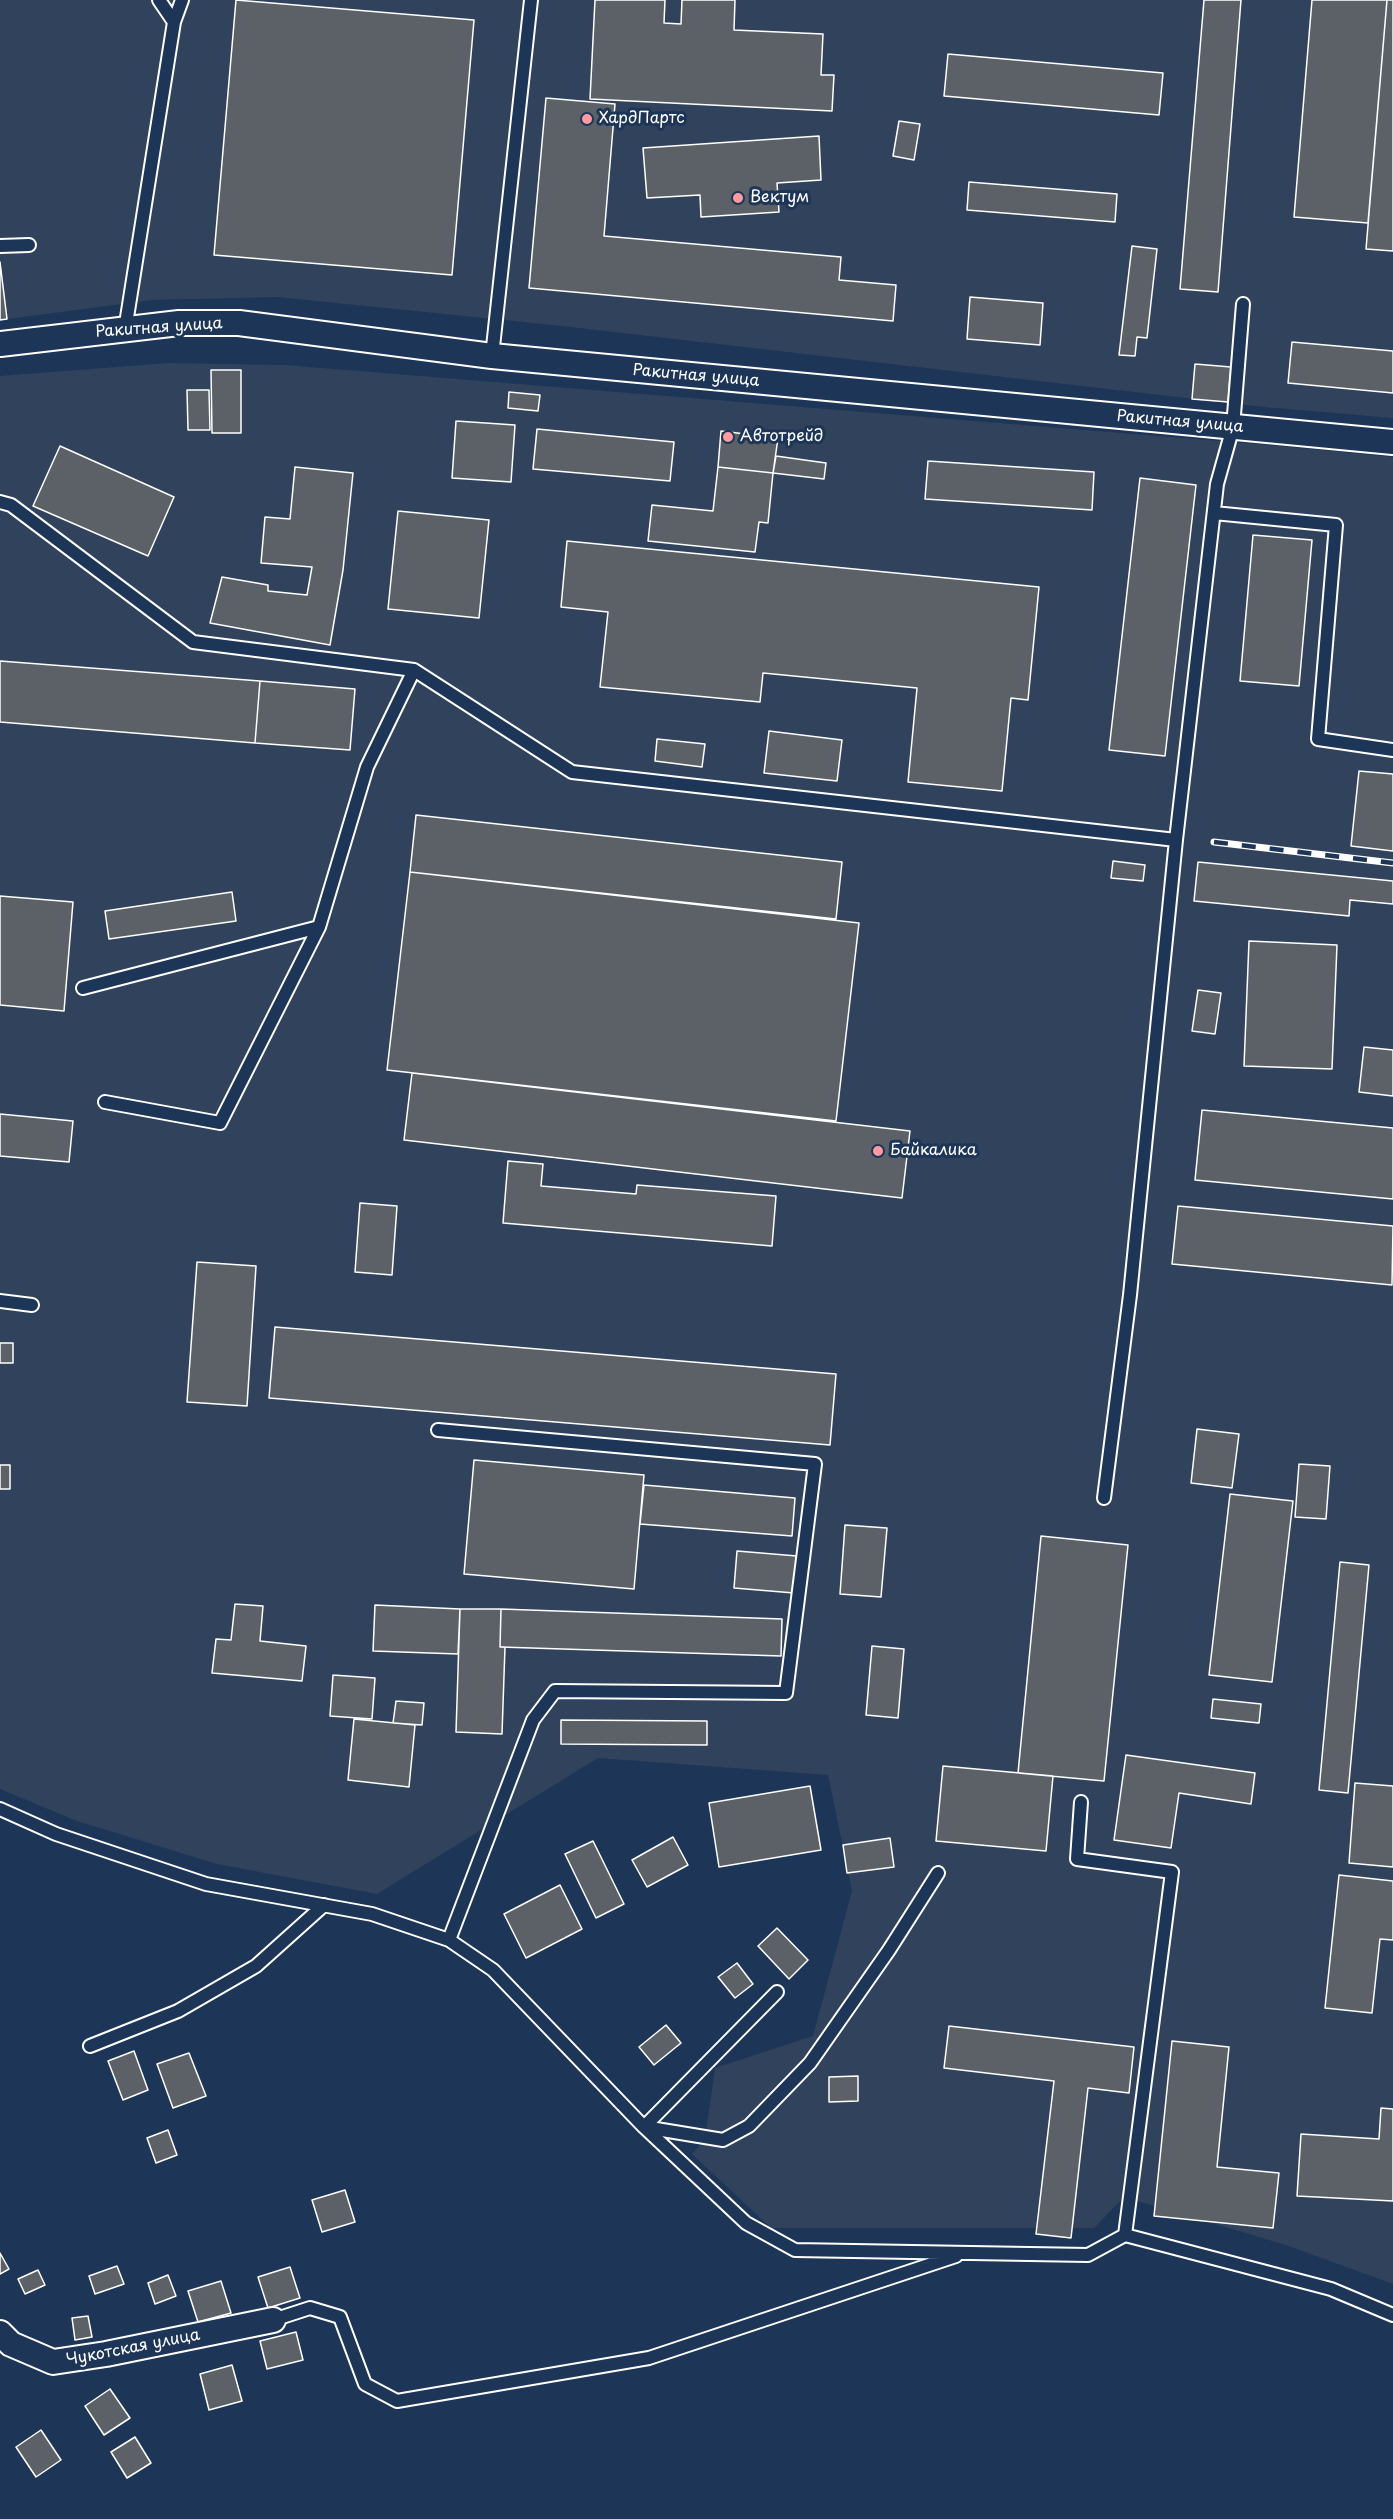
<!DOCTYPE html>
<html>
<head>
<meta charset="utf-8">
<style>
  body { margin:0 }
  canvas { display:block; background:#1d3557 }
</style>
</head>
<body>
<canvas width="1393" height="2519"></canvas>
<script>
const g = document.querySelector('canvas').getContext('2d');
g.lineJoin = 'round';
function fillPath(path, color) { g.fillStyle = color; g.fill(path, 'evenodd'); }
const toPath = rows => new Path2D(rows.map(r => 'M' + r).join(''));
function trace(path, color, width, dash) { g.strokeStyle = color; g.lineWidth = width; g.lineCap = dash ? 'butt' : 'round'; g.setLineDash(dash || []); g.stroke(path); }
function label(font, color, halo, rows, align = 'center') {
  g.font = font + ' "Playpen Sans",sans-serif'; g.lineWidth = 6; g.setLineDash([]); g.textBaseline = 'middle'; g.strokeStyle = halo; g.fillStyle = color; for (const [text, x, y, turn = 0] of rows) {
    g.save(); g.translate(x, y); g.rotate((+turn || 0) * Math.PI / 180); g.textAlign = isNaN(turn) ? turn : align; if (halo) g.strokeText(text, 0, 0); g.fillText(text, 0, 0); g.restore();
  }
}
const built = toPath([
  [0,0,1393,0,1393,418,1264,407,562,326,278,297,152,300,0,320],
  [169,363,285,365,1257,444,1393,457,1393,2284,1286,2245,1124,2197,1094,2228,771,2228,692,2154,705,2139,715,2068,813,2036,852,1891,828,1775,598,1758,377,1894,217,1864,77,1821,0,1789,0,376]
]);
const building = toPath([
  [236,0,474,20,452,275,214,255,236,0],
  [595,0,665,0,664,23,681,24,682,0,735,0,734,30,823,34,821,75,834,75,832,111,590,99,595,0],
  [1204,0,1241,0,1218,292,1180,289,1204,0],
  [1312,0,1387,0,1368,223,1294,217,1312,0],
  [1387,0,1393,0,1393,251,1366,249,1387,0],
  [948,54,1163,73,1159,115,944,96,948,54],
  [546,98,615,104,604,236,841,257,839,280,896,285,893,321,529,288,546,98],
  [899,121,920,124,914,160,893,156,899,121],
  [819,136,821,180,777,183,779,212,701,217,700,195,647,198,643,148,819,136],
  [969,182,1117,194,1115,222,967,210,969,182],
  [1132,246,1157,249,1147,338,1137,337,1135,356,1119,355,1132,246],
  [0,262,7,319,0,320,0,262],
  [970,297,1043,303,1040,345,967,339,970,297],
  [1292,342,1393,351,1393,393,1288,383,1292,342],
  [1195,364,1231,367,1228,402,1192,399,1195,364],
  [211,370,241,370,241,433,212,433,211,370],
  [187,390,209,390,210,430,188,430,187,390],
  [509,392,540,395,538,411,508,408,509,392],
  [456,421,515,425,511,482,452,478,456,421],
  [537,429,674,442,670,481,533,469,537,429],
  [721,431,778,438,773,473,718,467,721,431],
  [60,446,174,497,148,556,33,506,60,446],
  [776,456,826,463,824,479,773,473,776,456],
  [928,461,1094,472,1092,510,925,499,928,461],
  [295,467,353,473,343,570,330,645,210,623,222,577,268,585,268,591,307,595,312,567,261,563,265,517,290,519,295,467],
  [718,467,773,473,768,523,759,522,755,552,648,541,652,505,713,511,718,467],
  [1140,478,1196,485,1165,756,1109,750,1140,478],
  [398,511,489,520,479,618,388,609,398,511],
  [1253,535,1312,540,1299,686,1240,681,1253,535],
  [567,541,1039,587,1028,700,1011,698,1002,791,908,782,917,688,763,673,760,702,600,687,608,612,561,607,567,541],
  [0,661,260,681,255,743,0,722,0,661],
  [260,681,355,689,350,750,255,743,260,681],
  [769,731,842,740,837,781,764,773,769,731],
  [657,739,705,744,702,767,655,761,657,739],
  [1359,771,1393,774,1393,851,1351,846,1359,771],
  [416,815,842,862,836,919,410,872,416,815],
  [1113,861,1145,865,1143,881,1111,878,1113,861],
  [1198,862,1393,881,1393,904,1350,900,1349,916,1194,901,1198,862],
  [410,872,859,923,836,1121,387,1070,410,872],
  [232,892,236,921,109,939,105,911,232,892],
  [0,896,73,902,64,1011,0,1005,0,896],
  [1249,941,1337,945,1332,1069,1244,1066,1249,941],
  [1198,990,1221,993,1215,1034,1192,1031,1198,990],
  [1364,1047,1393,1050,1393,1096,1359,1092,1364,1047],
  [412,1073,910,1131,902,1198,404,1140,412,1073],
  [1202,1110,1393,1128,1393,1199,1195,1180,1202,1110],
  [0,1114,73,1121,69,1162,0,1156,0,1114],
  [508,1161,543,1164,541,1186,636,1194,637,1185,776,1196,772,1246,503,1223,508,1161],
  [360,1203,397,1206,392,1275,355,1272,360,1203],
  [1178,1206,1393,1226,1392,1285,1172,1264,1178,1206],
  [197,1262,256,1266,247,1406,187,1402,197,1262],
  [275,1327,836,1374,830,1445,269,1398,275,1327],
  [0,1343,13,1343,13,1363,0,1363,0,1343],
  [1197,1429,1239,1434,1232,1488,1191,1483,1197,1429],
  [474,1460,644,1475,634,1589,464,1574,474,1460],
  [1299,1464,1330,1466,1326,1519,1295,1517,1299,1464],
  [0,1465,10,1465,10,1489,0,1489,0,1465],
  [644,1485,795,1498,792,1536,640,1524,644,1485],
  [1230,1494,1293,1501,1272,1682,1209,1675,1230,1494],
  [845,1525,887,1528,881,1597,840,1594,845,1525],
  [1041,1536,1128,1545,1104,1781,1018,1773,1041,1536],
  [737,1551,797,1556,794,1593,734,1588,737,1551],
  [1340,1562,1369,1565,1348,1793,1319,1790,1340,1562],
  [235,1604,263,1606,260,1641,306,1646,302,1681,212,1673,216,1639,231,1640,235,1604],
  [375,1605,460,1609,458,1654,373,1651,375,1605],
  [460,1609,501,1609,500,1647,505,1647,502,1734,456,1732,460,1609],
  [501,1609,782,1619,781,1656,500,1647,501,1609],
  [872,1646,904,1649,898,1718,866,1715,872,1646],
  [333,1675,375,1678,372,1719,330,1716,333,1675],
  [1213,1699,1261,1704,1259,1723,1211,1718,1213,1699],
  [396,1701,424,1703,422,1725,393,1723,396,1701],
  [354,1719,415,1725,409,1787,348,1780,354,1719],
  [561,1720,707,1721,707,1745,561,1744,561,1720],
  [1126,1755,1255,1773,1251,1804,1179,1793,1171,1848,1114,1840,1126,1755],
  [943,1766,1053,1776,1046,1851,936,1841,943,1766],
  [1355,1783,1393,1786,1393,1867,1349,1863,1355,1783],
  [810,1786,821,1850,719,1867,709,1803,810,1786],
  [673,1837,688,1865,647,1887,632,1860,673,1837],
  [890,1838,894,1867,847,1873,843,1845,890,1838],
  [593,1841,624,1904,596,1918,565,1854,593,1841],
  [1339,1875,1393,1881,1393,1940,1380,1939,1372,2013,1325,2008,1339,1875],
  [560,1885,582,1929,526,1958,504,1914,560,1885],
  [777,1928,808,1960,789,1979,758,1946,777,1928],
  [737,1963,753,1984,735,1998,718,1977,737,1963],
  [666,2025,681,2043,654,2065,639,2047,666,2025],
  [949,2026,1134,2047,1129,2093,1088,2088,1071,2238,1036,2234,1054,2081,944,2068,949,2026],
  [1172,2041,1229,2047,1217,2167,1279,2173,1273,2228,1154,2216,1172,2041],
  [134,2051,148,2090,123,2100,108,2061,134,2051],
  [189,2053,206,2096,173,2108,157,2064,189,2053],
  [858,2076,858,2101,829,2102,829,2077,858,2076],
  [1381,2108,1393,2109,1393,2201,1297,2196,1301,2134,1379,2139,1381,2108],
  [168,2130,177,2155,156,2163,147,2138,168,2130],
  [345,2190,355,2222,322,2232,312,2200,345,2190],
  [0,2253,9,2269,0,2274,0,2253],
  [117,2266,124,2284,95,2294,89,2276,117,2266],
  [290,2267,300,2298,268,2308,258,2277,290,2267],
  [38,2270,45,2285,25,2294,18,2279,38,2270],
  [168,2275,176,2296,155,2304,148,2283,168,2275],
  [221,2281,231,2313,198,2322,188,2291,221,2281],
  [88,2316,92,2337,75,2340,72,2318,88,2316],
  [296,2332,303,2360,267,2369,260,2341,296,2332],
  [232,2365,242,2401,209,2410,200,2374,232,2365],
  [110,2389,130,2418,104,2435,85,2406,110,2389],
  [41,2430,61,2460,36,2477,16,2447,41,2430],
  [135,2437,151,2463,127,2478,111,2452,135,2437]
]);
const lane = toPath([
  [159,0,174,22],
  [0,246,29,245],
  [125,330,174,22,182,0],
  [492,356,531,0],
  [0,502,11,505,193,642,414,670,572,772,1176,840],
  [1214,513,1336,525,1318,739,1393,750],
  [83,988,319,927,367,767,414,670],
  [105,1102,220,1123,319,927],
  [0,1301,32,1305],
  [438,1430,815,1464,786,1693,555,1691,533,1720,449,1940],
  [1104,1498,1130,1295,1176,840,1217,484,1233,427,1243,304],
  [1081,1802,1077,1859,1172,1872,1125,2235],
  [0,1809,56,1834,206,1884,372,1914,449,1940,493,1970,644,2127,746,2223,795,2250,1088,2255,1125,2235,1331,2289,1393,2315],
  [90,2046,178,2011,256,1966,324,1905],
  [644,2127,723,2140,749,2126,810,2063,889,1950,938,1873],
  [644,2127,777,1992],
  [273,2320,310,2308,340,2317,365,2384,397,2401,649,2358,956,2256]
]);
const street = toPath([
  [0,344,179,323,239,323,492,356,1393,442],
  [0,2333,11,2344,53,2362,106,2354,273,2320]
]);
const rail = toPath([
  [1214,842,1393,863]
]);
const markers = [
  [587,119,6,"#ff9aa2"],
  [738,198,6,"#ff9aa2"],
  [728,437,6,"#ff9aa2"],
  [878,1151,6,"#ff9aa2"]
];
const poiNames = [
  ["ХардПартс",599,119],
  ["Вектум",750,198],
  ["Автотрейд",740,437],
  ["Байкалика",890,1151]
];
const streetNames = [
  ["Ракитная улица",159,328,-4],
  ["Ракитная улица",696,376,5],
  ["Ракитная улица",1180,422,5],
  ["Чукотская улица",133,2348,-11]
];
fillPath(built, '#30425c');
fillPath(building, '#5b6167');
trace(building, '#fff', 1.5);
trace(lane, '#fff', 16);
trace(street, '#fff', 28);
trace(lane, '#1d3557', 12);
trace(street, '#1d3557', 24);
trace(rail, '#fff', 7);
trace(rail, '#1d3557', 4.5, [14]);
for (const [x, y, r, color] of markers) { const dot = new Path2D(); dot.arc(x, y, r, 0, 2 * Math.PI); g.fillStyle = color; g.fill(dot); trace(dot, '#1d3557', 2); }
label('16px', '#fff', '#1d3557', poiNames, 'left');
label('16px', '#fff', '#1d3557', streetNames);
</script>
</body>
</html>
